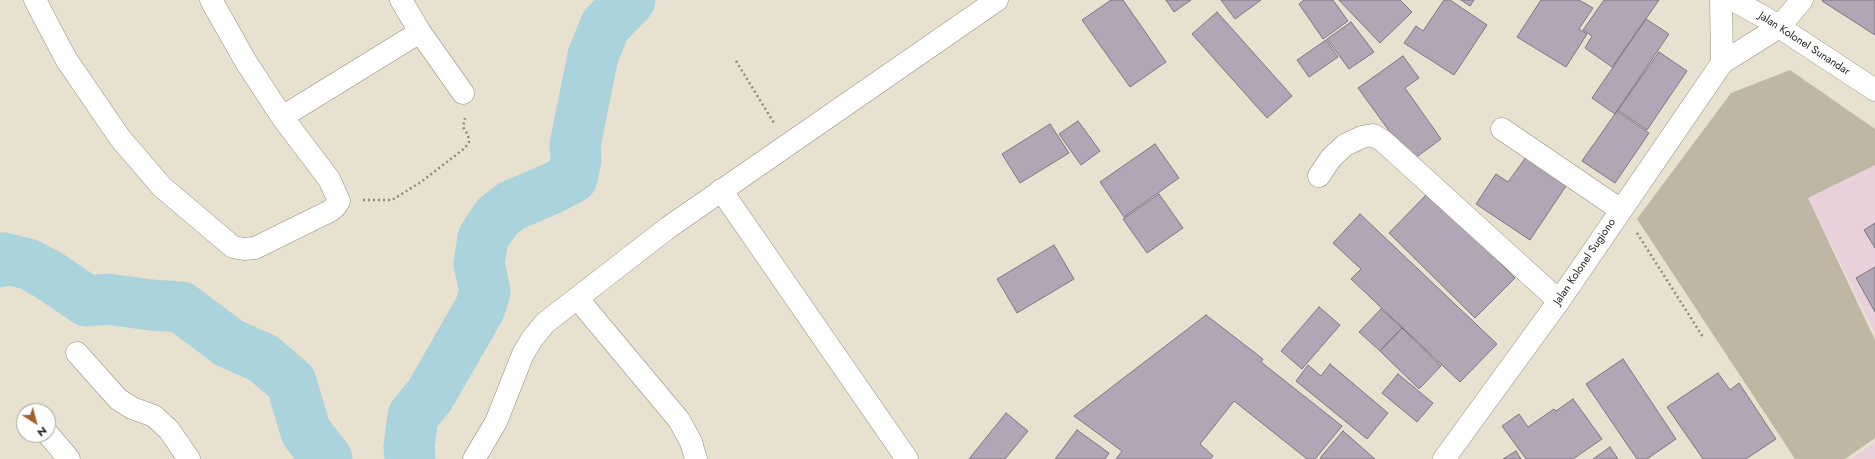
<!DOCTYPE html>
<html>
<head>
<meta charset="utf-8">
<style>
  body { margin:0 }
  #map { position:relative; width:1875px; height:459px; overflow:hidden; background:#e9e1d0; font-family:Jost,sans-serif }
  canvas { display:block }
  .north { position:absolute; left:16px; top:403px; width:40px; height:40px; box-sizing:border-box; background:#fff; border:1px solid #a5a3a1; border-radius:50%; rotate:144deg; font-size:11px; font-weight:700; line-height:16px; text-align:center; color:#1d1a14 }
  .north::after { content:''; display:block; margin:auto; width:14px; height:18px; background:#a1602b; clip-path:polygon(50% 0,100% 100%,50% 72%,0 100%) }
</style>
</head>
<body>
<div id="map">
<canvas width="1875" height="459"></canvas>
<div class="north">N</div>
</div>
<script>
const g = document.querySelector('canvas').getContext('2d');
g.lineJoin = 'round';
function fillPath(path, color) { g.fillStyle = color; g.fill(path, 'evenodd'); }
const toPath = rows => new Path2D(rows.map(r => 'M' + r).join(''));
function trace(path, color, width, dash) { g.strokeStyle = color; g.lineWidth = width; g.lineCap = dash ? 'butt' : 'round'; g.setLineDash(dash || []); g.stroke(path); }
function label(font, color, halo, rows, align = 'center') {
  g.font = font + ' Jost,sans-serif'; g.lineWidth = 3.5; g.setLineDash([]); g.textBaseline = 'middle'; g.strokeStyle = halo; g.fillStyle = color; for (const [text, x, y, turn = 0] of rows) {
    g.save(); g.translate(x, y); g.rotate((+turn || 0) * Math.PI / 180); g.textAlign = isNaN(turn) ? turn : align; if (halo) g.strokeText(text, 0, 0); g.fillText(text, 0, 0); g.restore();
  }
}
const education = toPath([
  [1875,165,1875,333,1808,198],
  [1875,443,1875,459,1850,459]
]);
const green = toPath([
  [1790,70,1875,129,1875,165,1808,198,1875,340,1875,438,1845,459,1795,459,1637,219,1731,93]
]);
const river = toPath([
  [0,262,4,258,28,264,47,274,87,301,107,299,151,305,181,307,229,343,263,358,291,382,306,432,327,459],
  [410,459,409,447,413,416,430,395,480,308,485,291,479,264,483,238,497,217,511,206,555,187,572,178,576,160,575,145,593,56,605,26,630,0]
]);
const building = toPath([
  [1111,0,1123,0,1166,62,1130,87,1082,20,1111,0],
  [1166,0,1191,0,1174,12,1166,0],
  [1221,0,1261,0,1235,19,1221,0],
  [1304,0,1333,0,1348,21,1323,39,1299,4,1304,0],
  [1339,0,1400,0,1412,12,1380,43,1339,0],
  [1444,0,1450,0,1487,25,1454,75,1404,43,1416,26,1423,31,1444,0],
  [1461,0,1474,0,1470,6,1461,0],
  [1541,0,1579,0,1593,8,1579,29,1587,34,1566,67,1517,37,1541,0],
  [1604,0,1659,0,1612,67,1585,48,1592,36,1583,30,1604,0],
  [1823,0,1875,0,1875,35,1822,1,1823,0],
  [1217,12,1292,96,1267,118,1192,34,1217,12],
  [1646,19,1669,34,1615,114,1592,98,1646,19],
  [1351,22,1374,52,1349,69,1327,39,1351,22],
  [1326,40,1338,57,1309,77,1297,60,1326,40],
  [1659,52,1687,71,1647,130,1618,110,1659,52],
  [1403,56,1419,78,1405,88,1441,139,1411,161,1358,88,1403,56],
  [1617,111,1649,133,1615,183,1582,161,1617,111],
  [1078,121,1100,151,1081,165,1059,134,1078,121],
  [1050,124,1069,153,1020,183,1002,154,1050,124],
  [1155,144,1179,178,1124,217,1100,182,1155,144],
  [1529,153,1570,180,1530,240,1476,204,1496,174,1508,182,1529,153],
  [1429,192,1515,278,1475,318,1389,233,1429,192],
  [1159,194,1183,228,1147,253,1123,219,1159,194],
  [1360,214,1497,344,1460,382,1351,279,1361,269,1333,243,1360,214],
  [1875,223,1875,248,1864,230,1875,223],
  [1054,245,1074,279,1017,313,997,279,1054,245],
  [1875,267,1875,312,1856,278,1875,267],
  [1319,307,1340,325,1302,369,1281,351,1319,307],
  [1381,309,1402,328,1380,351,1359,332,1381,309],
  [1206,315,1263,359,1261,362,1342,426,1315,459,1307,459,1234,401,1200,444,1213,456,1210,459,1116,459,1122,451,1074,416,1206,315],
  [1402,328,1441,366,1419,389,1380,351,1402,328],
  [1623,359,1676,439,1647,459,1637,459,1586,384,1623,359],
  [1330,364,1388,413,1367,439,1296,381,1308,365,1321,376,1330,364],
  [1718,373,1730,390,1739,383,1776,439,1746,459,1703,459,1667,407,1718,373],
  [1398,374,1433,403,1417,422,1382,393,1398,374],
  [1573,399,1602,439,1573,459,1526,459,1502,426,1519,414,1528,427,1554,409,1556,411,1573,399],
  [1006,413,1028,431,1005,459,969,459,1006,413],
  [1077,430,1109,453,1105,459,1055,459,1077,430],
  [1343,431,1375,459,1321,459,1320,458,1343,431],
  [1610,447,1618,459,1593,459,1610,447],
  [1516,451,1521,459,1503,459,1516,451]
]);
const path = toPath([
  [736,61,774,123],
  [363,200,392,200,421,182,465,148,469,142,468,135,463,127,465,118],
  [1637,233,1703,337]
]);
const minor = toPath([
  [35,0,66,59,120,138,162,187,233,247,244,249,255,248,330,211,335,207,339,201,329,179,282,117,246,62,211,0],
  [401,0,420,32,463,93],
  [1779,27,1802,0],
  [282,117,420,32],
  [1502,129,1621,210],
  [1319,176,1331,158,1345,145,1362,137,1373,135,1383,141,1559,301],
  [721,190,907,459],
  [577,298,679,420,691,442,696,459],
  [77,353,118,399,132,408,154,416,169,430,189,459],
  [48,434,69,459],
  [474,459,496,422,523,354,532,339,545,323,669,227,997,0]
]);
const major = toPath([
  [1721,0,1722,63],
  [1733,0,1764,17,1875,90],
  [1444,459,1559,301,1722,63,1779,27]
]);
const streetNames = [
  ["Jalan Kolonel Sunandar",1804,44,33],
  ["Jalan Kolonel Sugiono",1585,262,-56]
];
fillPath(education, '#e8d1db');
fillPath(green, '#bfb6a3');
trace(river, '#abd3db', 51);
fillPath(building, '#b0a6b5');
trace(building, '#7f7584', 1);
trace(minor, '#948d7d', 23);
trace(major, '#948d7d', 23);
trace(path, '#8f8a7d', 2.5, [2, 3]);
trace(minor, '#fff', 22);
trace(major, '#fff', 22);
label('11px', '#1d1a14', '#fff', streetNames);
</script>
</body>
</html>
